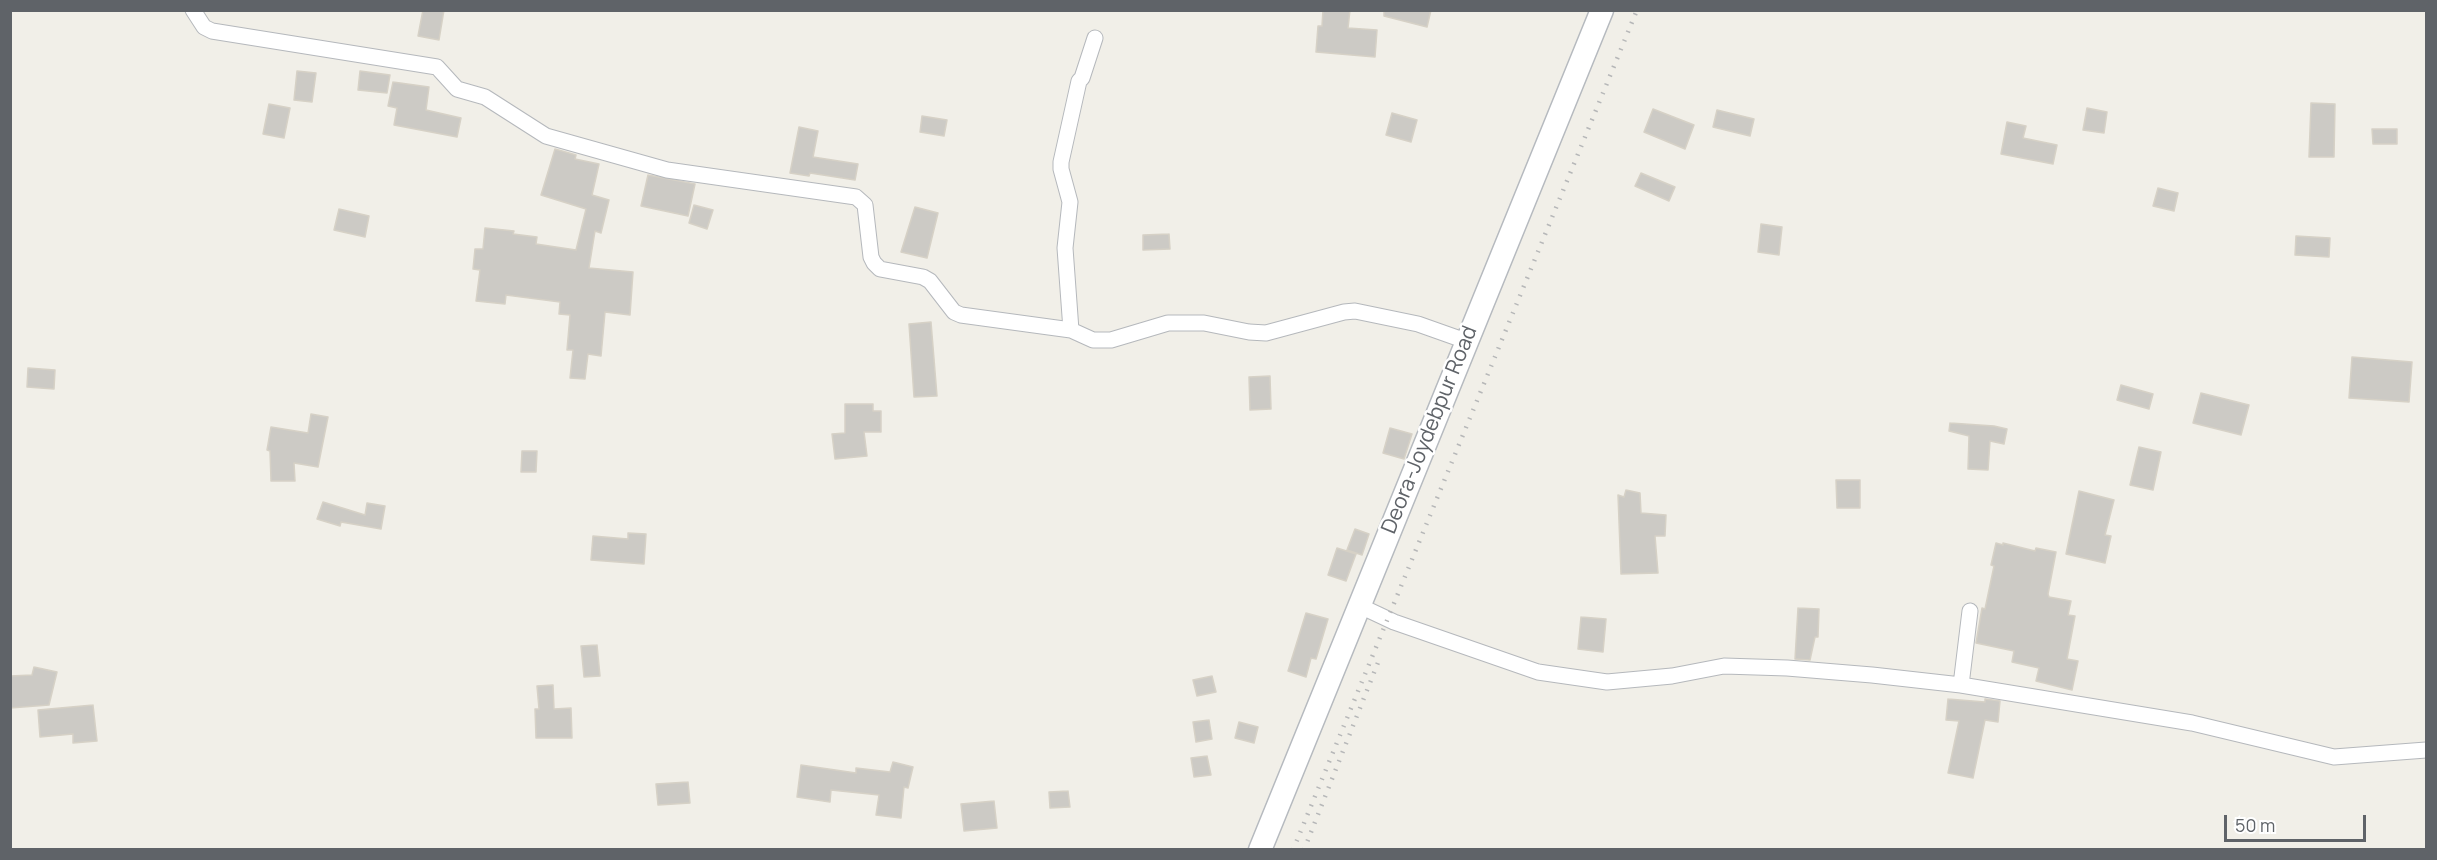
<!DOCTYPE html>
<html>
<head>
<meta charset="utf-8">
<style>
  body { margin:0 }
  #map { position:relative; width:2437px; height:860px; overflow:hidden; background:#f1efe8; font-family:Manrope,sans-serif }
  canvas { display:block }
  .frame { position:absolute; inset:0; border:12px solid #5f6368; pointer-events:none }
  .scale { position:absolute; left:2224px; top:815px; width:142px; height:27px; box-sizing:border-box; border:3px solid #5f6368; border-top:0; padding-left:8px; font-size:18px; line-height:21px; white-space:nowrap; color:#5f6368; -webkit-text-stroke:4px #fff; paint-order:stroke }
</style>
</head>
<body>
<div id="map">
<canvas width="2437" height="860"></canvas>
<div class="frame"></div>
<div class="scale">50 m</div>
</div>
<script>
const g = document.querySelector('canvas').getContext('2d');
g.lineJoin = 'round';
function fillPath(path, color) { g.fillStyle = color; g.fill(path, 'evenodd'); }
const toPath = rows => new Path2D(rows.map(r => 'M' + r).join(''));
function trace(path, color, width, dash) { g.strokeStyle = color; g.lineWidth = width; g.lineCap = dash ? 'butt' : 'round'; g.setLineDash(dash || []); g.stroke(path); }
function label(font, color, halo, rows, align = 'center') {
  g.font = font + ' Manrope,sans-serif'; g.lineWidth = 5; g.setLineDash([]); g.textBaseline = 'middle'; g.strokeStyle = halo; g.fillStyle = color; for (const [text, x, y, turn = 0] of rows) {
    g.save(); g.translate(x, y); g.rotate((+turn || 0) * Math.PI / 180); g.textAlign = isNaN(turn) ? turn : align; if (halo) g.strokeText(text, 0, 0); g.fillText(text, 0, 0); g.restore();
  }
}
const building = toPath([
  [423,10,444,10,439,40,418,36,423,10],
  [1323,10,1350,10,1348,28,1377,30,1375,57,1316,52,1318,26,1322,26,1323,10],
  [1384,10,1431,10,1427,27,1384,16,1384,10],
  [297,71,316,73,312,102,294,100,297,71],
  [360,71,390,75,387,93,358,90,360,71],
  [393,82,429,87,426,110,461,118,457,137,394,125,397,108,388,106,393,82],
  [2311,103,2335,104,2334,157,2309,157,2311,103],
  [269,104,290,108,284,138,263,134,269,104],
  [2087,108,2107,112,2104,133,2083,130,2087,108],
  [1653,109,1694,125,1685,149,1644,132,1653,109],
  [1717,110,1754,119,1750,136,1713,127,1717,110],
  [1392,113,1417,120,1411,142,1386,135,1392,113],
  [922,116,947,120,944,136,920,132,922,116],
  [2007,122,2026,126,2023,138,2057,145,2053,164,2001,154,2007,122],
  [799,127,818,131,813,157,858,164,855,180,810,173,809,176,790,173,799,127],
  [2372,129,2397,129,2397,144,2373,144,2372,129],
  [555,149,576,155,575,159,599,164,592,195,609,200,601,233,595,231,589,268,633,272,630,315,605,312,601,356,588,354,585,379,570,378,573,350,567,350,570,315,559,314,560,302,506,295,505,304,476,301,480,270,473,269,475,249,483,249,485,228,514,231,513,234,537,237,536,244,576,250,586,209,541,195,555,149],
  [1641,173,1675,187,1669,201,1635,186,1641,173],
  [648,175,695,184,688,216,641,206,648,175],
  [2158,188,2178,193,2174,211,2153,206,2158,188],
  [694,205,713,210,707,229,689,223,694,205],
  [915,207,938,213,927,258,901,252,915,207],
  [339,209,369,216,365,237,334,230,339,209],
  [1761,224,1782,227,1779,255,1758,252,1761,224],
  [1169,234,1170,249,1143,250,1143,235,1169,234],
  [2296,236,2330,238,2329,257,2295,255,2296,236],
  [931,322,937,396,914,397,909,324,931,322],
  [2352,357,2412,362,2409,402,2349,398,2352,357],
  [28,368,55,370,54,389,27,387,28,368],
  [1270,376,1271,409,1250,410,1249,377,1270,376],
  [2121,385,2153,394,2149,409,2117,400,2121,385],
  [2201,393,2249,405,2241,435,2193,423,2201,393],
  [845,404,873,404,873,411,881,411,881,432,864,432,867,456,835,459,832,434,845,433,845,404],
  [311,414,328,417,318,467,294,463,295,481,271,481,270,451,267,450,271,427,308,433,311,414],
  [1950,423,1994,426,2007,429,2004,444,1990,441,1988,470,1968,469,1969,436,1949,431,1950,423],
  [1390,428,1412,434,1404,459,1383,453,1390,428],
  [2139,447,2161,452,2153,490,2130,485,2139,447],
  [522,451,537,451,536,472,521,472,522,451],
  [1836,480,1860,480,1860,508,1837,508,1836,480],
  [1626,490,1640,493,1641,513,1666,515,1665,536,1655,536,1658,573,1621,574,1618,495,1624,497,1626,490],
  [2079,491,2114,500,2105,535,2111,536,2105,563,2066,554,2079,491],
  [323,502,365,515,367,503,385,506,381,529,341,522,340,526,317,519,323,502],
  [1355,529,1369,534,1362,555,1347,550,1355,529],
  [628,533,646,534,644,564,591,560,593,536,628,539,628,533],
  [1996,543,2003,545,2003,543,2035,551,2036,548,2056,552,2048,594,2049,597,2071,601,2068,615,2075,616,2067,659,2078,661,2072,690,2036,681,2039,668,2012,662,2014,651,1976,643,1982,608,1985,609,1994,566,1991,565,1996,543],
  [1337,548,1356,554,1346,581,1328,575,1337,548],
  [1798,608,1819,609,1818,637,1815,637,1810,660,1795,659,1798,608],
  [1306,613,1328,619,1316,659,1311,658,1306,677,1288,671,1306,613],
  [1581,617,1606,619,1603,652,1578,649,1581,617],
  [597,645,600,676,584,677,581,646,597,645],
  [34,667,57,672,49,705,10,708,10,676,32,675,34,667],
  [1212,676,1216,692,1197,696,1193,680,1212,676],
  [553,685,554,709,571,708,572,738,536,738,535,709,539,709,537,686,553,685],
  [1948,699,1985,702,1985,699,2000,701,1998,722,1985,720,1973,778,1948,773,1959,721,1946,720,1948,699],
  [93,705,97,741,73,743,73,734,40,737,38,710,93,705],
  [1209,720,1212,739,1196,742,1193,722,1209,720],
  [1239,722,1258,727,1254,743,1235,738,1239,722],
  [1207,756,1211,775,1194,777,1191,758,1207,756],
  [893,762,913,767,908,788,904,787,901,818,876,815,879,795,831,790,830,802,797,797,801,765,856,773,856,768,890,772,893,762],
  [688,782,690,803,658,805,656,784,688,782],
  [1068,791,1070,807,1050,808,1049,792,1068,791],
  [994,801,997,828,964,831,961,804,994,801]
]);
const street = toPath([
  [193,10,204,27,212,31,437,67,457,89,485,97,546,136,667,170,856,197,865,205,871,257,874,263,880,269,923,277,930,281,954,312,961,315,1071,330,1093,340,1111,340,1168,323,1204,323,1249,332,1266,333,1344,312,1355,311,1418,324,1466,341],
  [1071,330,1065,248,1070,202,1061,169,1061,162,1079,81,1082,78,1095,38],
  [1360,606,1394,622,1538,672,1607,682,1672,676,1724,666,1787,668,1872,675,1961,685,2192,723,2334,757,2426,750],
  [1961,685,1970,611]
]);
const secondary = toPath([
  [1260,850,1602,10]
]);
const rail = toPath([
  [1293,850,1637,10],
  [1304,850,1379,660]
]);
const streetNames = [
  ["Deora-Joydebpur Road",1430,430,-68]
];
fillPath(building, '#cccac5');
trace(building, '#d6d1c6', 1.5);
trace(street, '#b5b8bc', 17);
trace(secondary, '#b6babf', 25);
trace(street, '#fff', 15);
trace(secondary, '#fff', 22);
trace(rail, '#b6b7b8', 4.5, [1.5, 8]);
label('21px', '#5f6368', '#fff', streetNames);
</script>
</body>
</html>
